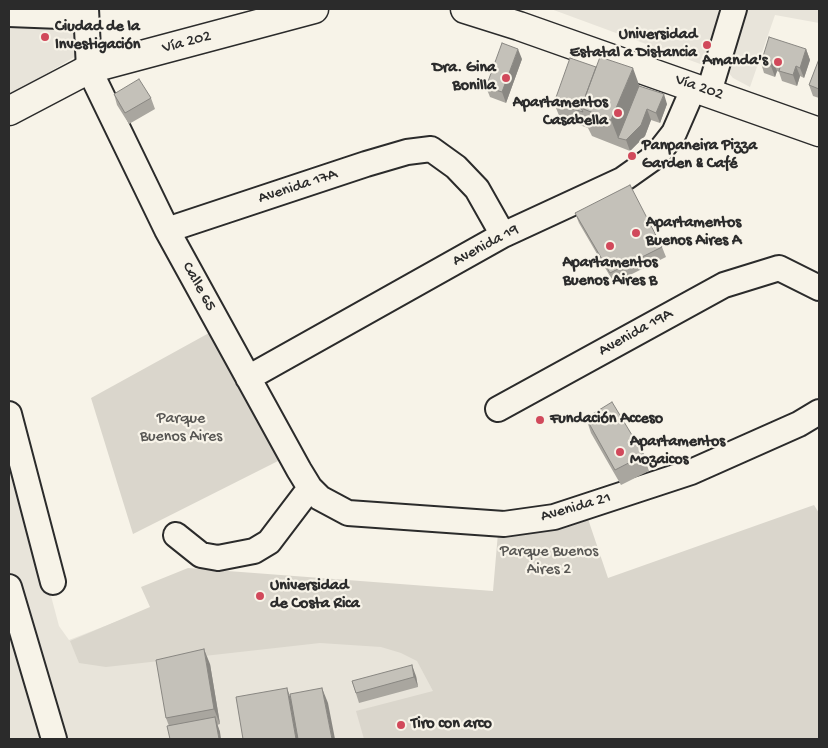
<!DOCTYPE html>
<html>
<head>
<meta charset="utf-8">
<style>
  body { margin:0 }
  #map { position:relative; width:828px; height:748px; overflow:hidden; background:#f7f3e8; font-family:"Gochi Hand",sans-serif }
  canvas { display:block }
  .frame { position:absolute; inset:0; border:10px solid #2b2b2b; pointer-events:none }
</style>
</head>
<body>
<div id="map">
<canvas width="828" height="748"></canvas>
<div class="frame"></div>
</div>
<script>
const g = document.querySelector('canvas').getContext('2d');
g.lineJoin = 'round';
function fillPath(path, color) { g.fillStyle = color; g.fill(path, 'evenodd'); }
const toPath = rows => new Path2D(rows.map(r => 'M' + r).join(''));
function trace(path, color, width, dash) { g.strokeStyle = color; g.lineWidth = width; g.lineCap = dash ? 'butt' : 'round'; g.setLineDash(dash || []); g.stroke(path); }
function label(font, color, halo, rows, align = 'center') {
  g.font = font + ' "Gochi Hand",sans-serif'; g.lineWidth = 4.5; g.setLineDash([]); g.textBaseline = 'middle'; g.strokeStyle = halo; g.fillStyle = color; for (const [text, x, y, turn = 0] of rows) {
    g.save(); g.translate(x, y); g.rotate((+turn || 0) * Math.PI / 180); g.textAlign = isNaN(turn) ? turn : align; if (halo) g.strokeText(text, 0, 0); g.fillText(text, 0, 0); g.restore();
  }
}
const built = toPath([
  [9,9,80,9,81,53,9,96],
  [551,9,819,9,819,23,775,15,750,87,733,78,727,71,707,64,703,65],
  [9,438,59,626,69,640,141,612,514,605,548,739,9,739]
]);
const green = toPath([
  [209,333,282,459,133,534,91,398],
  [814,505,819,513,819,739,364,739,356,711,433,691,417,661,401,653,381,647,320,643,106,667,79,663,70,641,150,607,141,587,188,568,493,591,498,533,541,530,588,519,608,578]
]);
const minor = toPath([
  [86,9,89,69,167,230,299,470,310,488,320,498,348,513,504,524,554,517,691,472,799,424,819,412],
  [9,14,86,17],
  [709,92,734,9],
  [167,230,366,164,407,152,431,149,456,167,477,189,503,235],
  [248,378,503,235,622,180,656,156,674,133,694,87],
  [498,409,724,285,779,268,819,288],
  [9,414,53,582],
  [176,535,201,555,218,558,254,551,269,542,310,488],
  [9,587,54,739]
]);
const major = toPath([
  [465,9,519,26,819,132],
  [9,111,89,69,314,9]
]);
const wall = toPath([
  [806,49,810,60,804,78,800,76,797,86,782,81,779,72,777,71,775,77,764,73,761,63],
  [522,59,506,103,490,97,486,87],
  [819,59,819,98,813,96,809,85],
  [639,86,667,104,660,123,651,120,645,136,630,151,592,136,588,128,560,118,554,103],
  [114,94,151,98,155,109,129,124,117,105],
  [575,213,662,247,666,257,614,283,579,223],
  [586,418,644,455,649,471,621,485,591,433],
  [210,664,220,724,217,725,220,732,169,726,166,718],
  [416,676,418,687,359,703,352,681]
]);
const shadedWall = toPath([
  [518,49,522,59,506,103,502,92],
  [806,49,810,60,804,78,800,68],
  [773,61,777,71,775,77,771,66],
  [796,66,800,76,797,86,793,75],
  [633,68,643,96,618,138,611,120],
  [664,94,667,104,660,123,656,113],
  [647,109,651,120,645,136,630,151,626,140],
  [204,649,210,664,220,724,214,709],
  [412,665,416,676,418,687,414,677],
  [287,688,294,708,300,739,296,739],
  [322,688,328,703,335,739,332,739],
  [215,717,220,732,221,739,219,739]
]);
const building = toPath([
  [769,37,806,49,800,68,796,66,793,75,779,71,781,64,773,61,771,66,761,63,769,37],
  [502,43,518,49,502,92,486,87,502,43],
  [600,57,633,68,611,120,581,108,600,57],
  [570,58,596,67,581,108,583,112,554,103,570,58],
  [819,59,819,89,809,85,819,59],
  [139,79,151,98,125,113,114,94,139,79],
  [639,86,664,94,656,113,647,109,641,125,626,140,618,138,639,86],
  [630,185,662,247,610,273,575,213,630,185],
  [612,402,644,455,615,470,586,418,612,402],
  [204,649,214,709,166,718,156,660,204,649],
  [412,665,414,677,356,693,352,681,412,665],
  [287,688,296,739,243,739,236,697,287,688],
  [322,688,332,739,298,739,290,694,322,688],
  [215,717,219,739,170,739,167,726,215,717]
]);
const markers = [
  [45,37,5,"#d1495b"],
  [707,45,5,"#d1495b"],
  [778,62,5,"#d1495b"],
  [506,78,5,"#d1495b"],
  [618,113,5,"#d1495b"],
  [632,156,5,"#d1495b"],
  [636,233,5,"#d1495b"],
  [610,246,5,"#d1495b"],
  [540,420,5,"#d1495b"],
  [620,452,5,"#d1495b"],
  [260,596,5,"#d1495b"],
  [401,725,5,"#d1495b"]
];
const poiNames = [
  ["Ciudad de la",55,28],
  ["Investigación",55,46],
  ["Universidad",697,36,"right"],
  ["Estatal a Distancia",697,54,"right"],
  ["Amanda's",768,62,"right"],
  ["Dra. Gina",496,69,"right"],
  ["Bonilla",496,87,"right"],
  ["Apartamentos",608,104,"right"],
  ["Casabella",608,122,"right"],
  ["Panpaneira Pizza",642,147],
  ["Garden & Café",642,165],
  ["Apartamentos",646,224],
  ["Buenos Aires A",646,242],
  ["Apartamentos",610,264,"center"],
  ["Buenos Aires B",610,282,"center"],
  ["Fundación Acceso",550,420],
  ["Apartamentos",630,443],
  ["Mozaicos",630,461],
  ["Universidad",270,587],
  ["de Costa Rica",270,605],
  ["Tiro con arco",411,725]
];
const streetNames = [
  ["Vía 202",187,43,-15],
  ["Vía 202",699,88,19],
  ["Avenida 17A",298,187,-18],
  ["Avenida 19",486,246,-28],
  ["Calle 65",198,287,61],
  ["Avenida 19A",636,333,-29],
  ["Avenida 21",576,508,-16]
];
const parkNames = [
  ["Parque",181,420],
  ["Buenos Aires",181,438],
  ["Parque Buenos",549,553],
  ["Aires 2",549,571]
];
fillPath(built, '#e8e4da');
fillPath(green, '#dad6cc');
trace(minor, '#2b2b2b', 28);
trace(major, '#2b2b2b', 31);
trace(minor, '#f7f3e8', 24);
trace(major, '#f7f3e8', 28);
fillPath(wall, '#a9a69f');
fillPath(shadedWall, '#898782');
fillPath(building, '#c4c1b9');
trace(building, '#898782', 1);
for (const [x, y, r, color] of markers) { const dot = new Path2D(); dot.arc(x, y, r, 0, 2 * Math.PI); g.fillStyle = color; g.fill(dot); trace(dot, '#f7f3e8', 2); }
label('bold 16px', '#2b2b2b', '#f7f3e8', poiNames, 'left');
label('16px', '#2b2b2b', '#f7f3e8', streetNames);
label('16px', '#575653', '#f7f3e8', parkNames);
</script>
</body>
</html>
